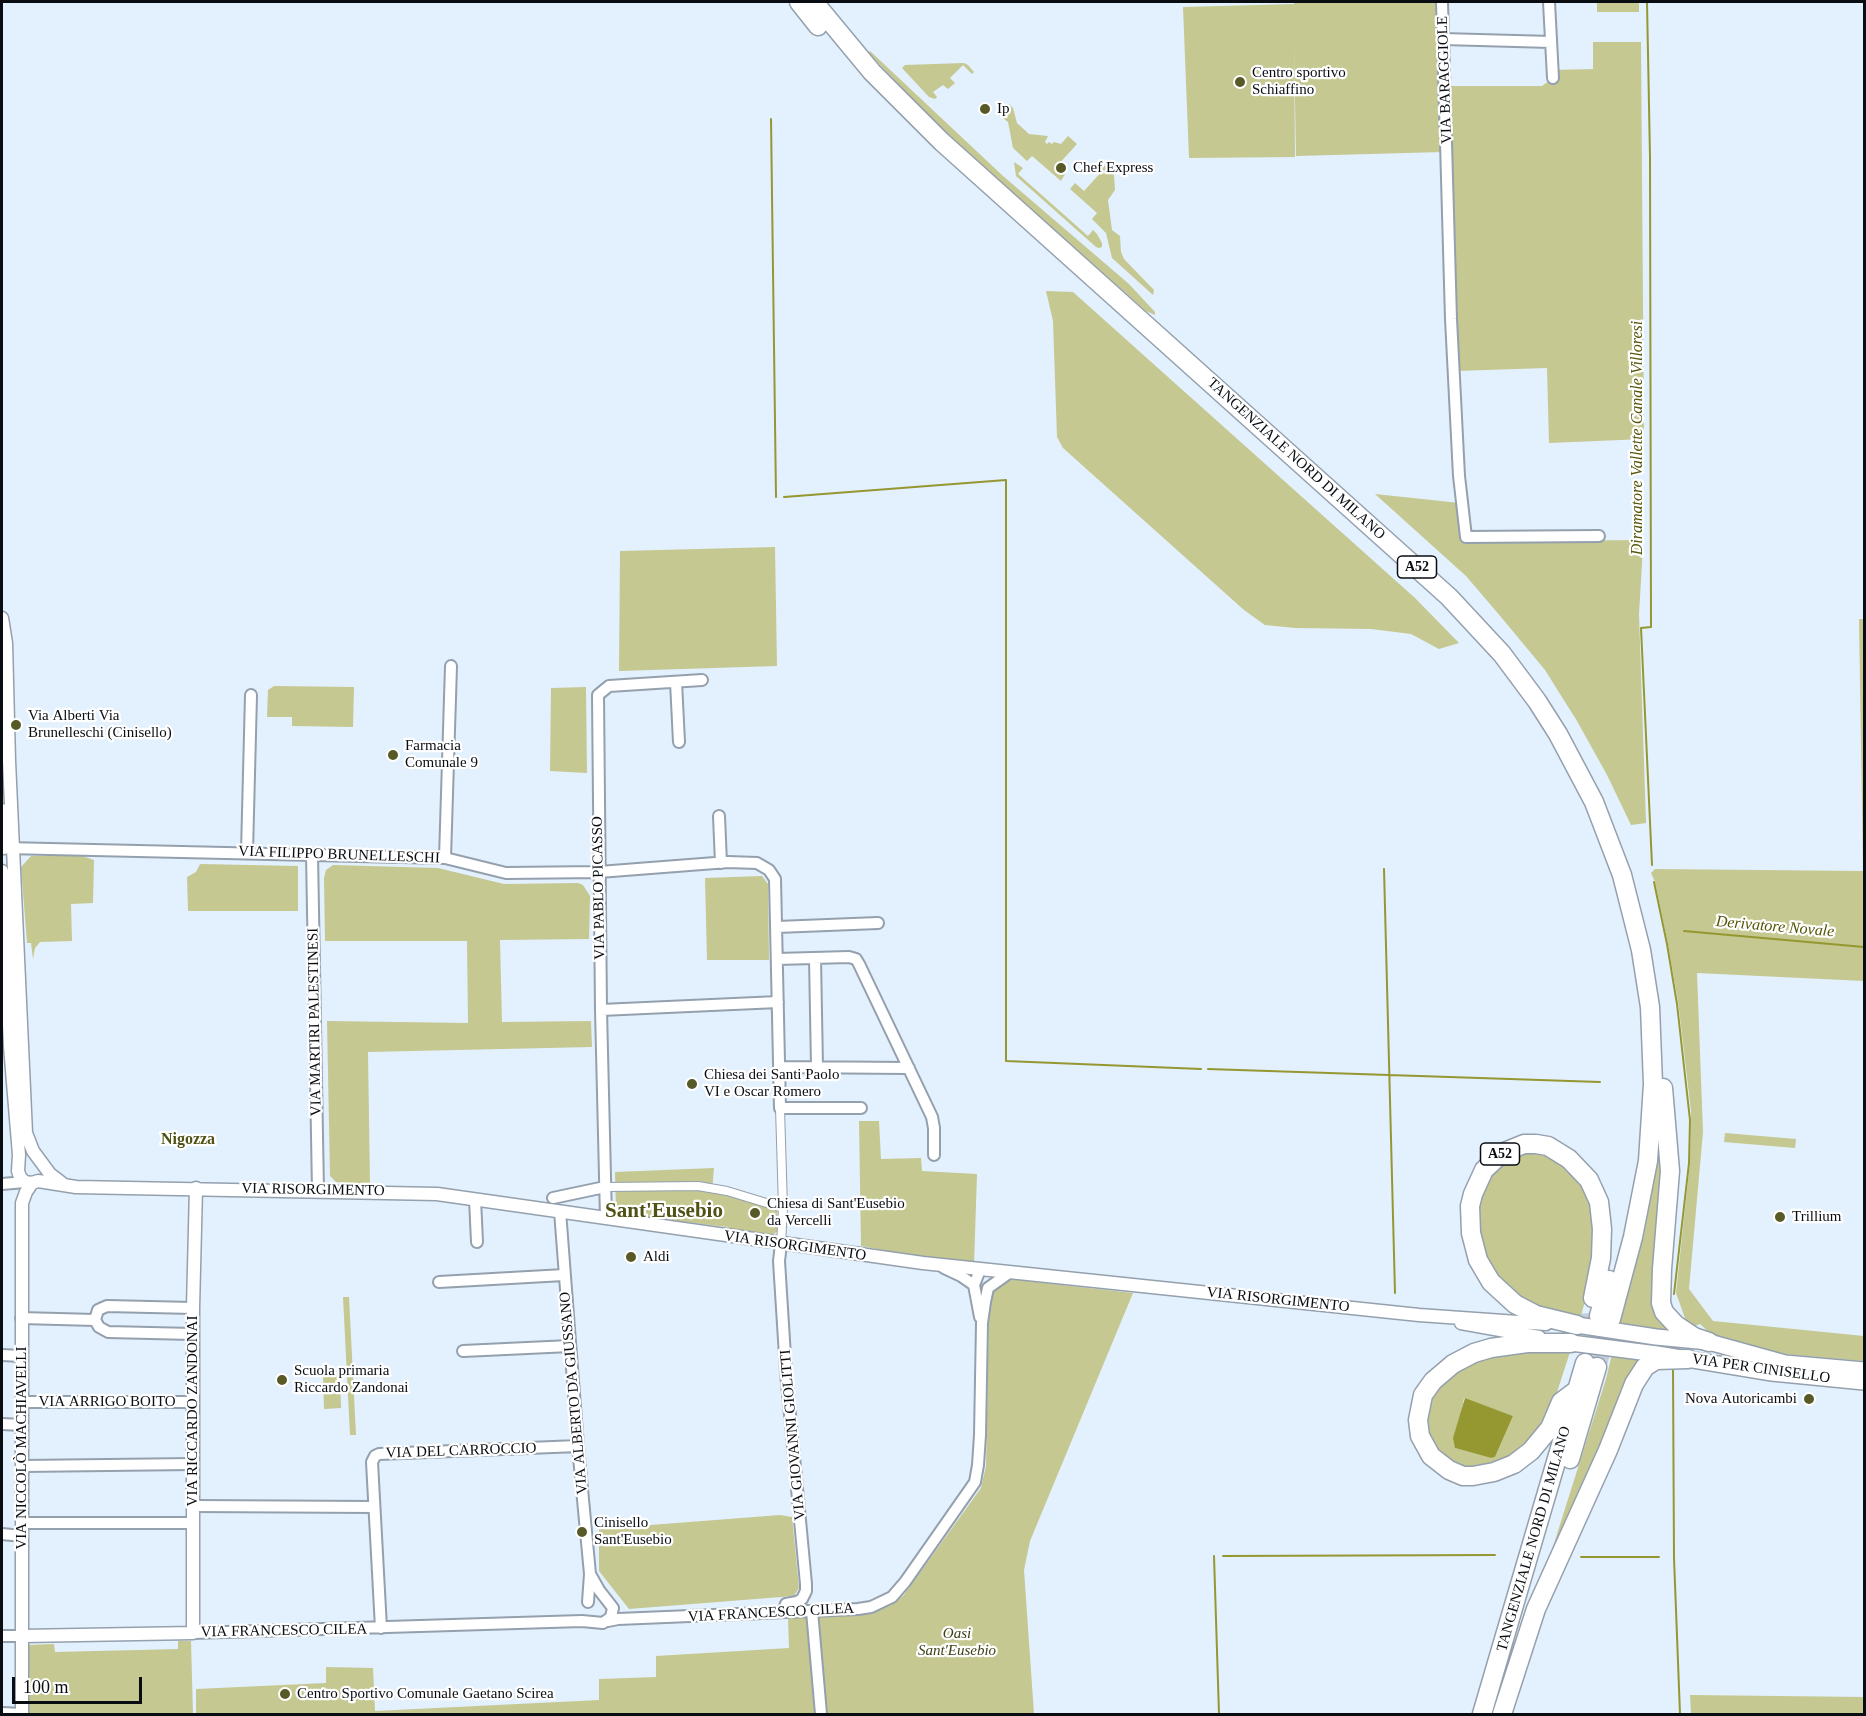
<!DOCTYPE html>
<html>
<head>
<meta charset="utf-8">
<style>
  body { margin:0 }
  #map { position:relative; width:1866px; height:1716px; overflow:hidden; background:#e3f0fe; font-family:"Times New Roman",serif }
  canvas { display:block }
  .frame { position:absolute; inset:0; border:3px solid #090d12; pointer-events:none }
  .scale { position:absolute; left:12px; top:1677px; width:130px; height:27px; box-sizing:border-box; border:3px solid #090d12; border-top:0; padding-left:8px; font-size:18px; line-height:21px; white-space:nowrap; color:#090d12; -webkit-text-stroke:4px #fff; paint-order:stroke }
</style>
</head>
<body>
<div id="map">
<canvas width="1866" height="1716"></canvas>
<div class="frame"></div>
<div class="scale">100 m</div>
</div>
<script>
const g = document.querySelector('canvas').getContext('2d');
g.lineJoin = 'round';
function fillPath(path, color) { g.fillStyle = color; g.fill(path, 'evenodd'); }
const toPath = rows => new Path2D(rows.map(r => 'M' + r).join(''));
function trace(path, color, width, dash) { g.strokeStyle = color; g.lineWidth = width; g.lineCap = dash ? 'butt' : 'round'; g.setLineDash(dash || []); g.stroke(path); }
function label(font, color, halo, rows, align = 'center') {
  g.font = font + ' "Times New Roman",serif'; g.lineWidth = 4.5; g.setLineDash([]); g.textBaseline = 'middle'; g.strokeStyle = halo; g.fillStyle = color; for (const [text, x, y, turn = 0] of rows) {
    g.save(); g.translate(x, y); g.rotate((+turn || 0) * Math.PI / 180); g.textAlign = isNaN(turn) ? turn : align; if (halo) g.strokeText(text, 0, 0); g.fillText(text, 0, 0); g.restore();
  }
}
const green = toPath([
  [1294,2,1437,2,1443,152,1296,156,1294,45,1295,157,1189,158,1183,7,1294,4],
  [1597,2,1639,2,1639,12,1597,12],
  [1593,42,1641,42,1644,439,1549,443,1547,368,1456,371,1450,86,1542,86,1553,78,1552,70,1593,69],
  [870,51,1003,176,1129,284,1155,312,1155,315,1146,311,965,150,913,100,869,53],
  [964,63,968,65,974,72,972,74,963,65,950,78,955,83,948,89,943,85,933,92,937,97,935,99,929,97,902,68,905,65],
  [1009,104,1013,108,1017,123,1029,134,1048,136,1045,142,1047,144,1049,142,1052,144,1054,142,1061,144,1068,136,1077,144,1057,166,1065,174,1061,181,1032,156,1027,161,1013,148,1008,122,999,115],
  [1014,162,1023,168,1018,174,1088,236,1093,230,1097,234,1102,243,1102,247,1099,248,1096,247,1016,176],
  [1101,162,1114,175,1115,190,1108,200,1112,230,1120,236,1121,252,1124,259,1154,290,1153,295,1112,258,1106,233,1092,219,1097,213,1070,189,1075,183,1084,191,1103,170,1098,165],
  [1046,291,1073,292,1415,598,1459,643,1439,649,1411,634,1371,629,1295,628,1265,625,1244,610,1063,448,1057,437,1053,321],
  [1375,494,1460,503,1462,542,1637,540,1643,546,1639,614,1646,823,1631,825,1607,775,1577,721,1545,670,1501,617,1466,576],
  [775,547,777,666,619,671,620,551],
  [1859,619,1864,619,1864,981,1697,973,1703,1132,1689,1289,1713,1321,1864,1336,1864,1361,1783,1354,1781,1357,1712,1335,1700,1324,1693,1327,1686,1321,1676,1293,1690,1162,1691,1111,1678,1001,1667,939,1655,882,1651,873,1655,869,1863,871],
  [274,686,354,687,353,727,292,726,292,717,267,717,268,690],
  [586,687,587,773,550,771,551,688],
  [31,856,82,856,94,860,93,903,71,904,72,941,40,942,35,948,33,959,31,943,27,943,21,867],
  [200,864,298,866,298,911,188,911,187,877,196,872],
  [333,865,438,868,504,884,578,883,583,885,590,896,589,939,500,940,502,1022,591,1021,592,1047,368,1052,370,1185,336,1182,330,1176,327,1021,468,1023,467,941,325,941,324,878,326,870],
  [762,876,768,884,769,960,707,960,705,878],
  [859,1121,879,1121,881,1159,921,1158,922,1171,977,1174,974,1264,914,1256,861,1246],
  [1660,1131,1668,1330,1620,1325,1620,1322,1644,1234,1657,1165],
  [1725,1133,1796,1139,1795,1148,1724,1142],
  [1525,1148,1557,1156,1590,1193,1596,1262,1580,1319,1532,1308,1489,1274,1474,1214,1486,1175],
  [714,1168,712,1191,777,1209,778,1231,771,1236,729,1229,728,1227,616,1214,615,1172],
  [1009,1279,1133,1293,1030,1541,1024,1570,1034,1714,196,1714,196,1689,326,1683,326,1667,373,1668,375,1711,599,1700,599,1679,656,1677,656,1656,789,1648,788,1618,864,1614,891,1605,903,1596,981,1488,986,1466,989,1304,992,1293,996,1287],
  [343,1297,349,1297,356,1435,350,1435],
  [1571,1349,1547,1423,1521,1455,1468,1472,1428,1447,1422,1411,1440,1379,1488,1353],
  [1464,1398,1513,1416,1495,1457,1491,1458,1455,1448],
  [1612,1354,1646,1357,1545,1572,1606,1379],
  [340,1374,341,1408,324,1409,323,1375],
  [780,1515,792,1517,799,1588,794,1596,629,1609,599,1571,599,1529],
  [178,1641,191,1641,193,1714,27,1714,27,1645,54,1644,55,1652,178,1649],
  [1690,1695,1864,1697,1864,1714,1691,1714]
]);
const water = toPath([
  [1465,1398,1513,1416,1495,1457,1491,1458,1455,1448,1453,1438]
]);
const stream = toPath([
  [1647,2,1650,157,1651,627,1641,628,1652,865],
  [771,119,776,497],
  [784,497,1006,480,1006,1061,1201,1069],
  [1384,869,1395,1293],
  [1654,882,1667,944,1677,1004,1690,1120,1689,1163,1674,1294],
  [1684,931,1864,947],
  [1208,1069,1600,1082],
  [1673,1370,1674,1558,1680,1714],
  [1214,1556,1219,1714],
  [1223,1556,1495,1555],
  [1581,1557,1659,1557]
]);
const motorwayTunnel = toPath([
  [1590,1313,1592,1340],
  [1597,1367,1611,1319]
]);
const pedestrian = toPath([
  [780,1108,783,1208,781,1244],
  [605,1187,698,1186,727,1191,783,1208]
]);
const minor = toPath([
  [1442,2,1451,319,1459,476,1466,537,1599,536],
  [1549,2,1553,78],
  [1443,39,1551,42],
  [676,682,679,742],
  [719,816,721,863],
  [6,848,445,858,506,873,599,872,728,862,757,863,769,870,775,879,780,1108,861,1108],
  [247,852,251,695],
  [312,854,318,1191],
  [445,858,451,666],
  [777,927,878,923],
  [815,958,817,1067],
  [777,959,849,957,856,959,859,964,932,1117,934,1128,934,1155],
  [601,1010,778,1002],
  [780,1067,909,1068],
  [2,1184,25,1182],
  [553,1198,605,1187],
  [475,1199,477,1242],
  [560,1211,578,1446,590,1574,588,1602],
  [606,1218,601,1010,598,695,609,686,702,680],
  [781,1244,779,1261,786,1372,806,1584,806,1591,802,1599,797,1602,786,1604,783,1612],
  [944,1268,961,1276,974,1285],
  [439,1282,564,1275],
  [980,1317,974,1285,980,1270],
  [21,1318,95,1320],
  [95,1320,98,1310,107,1306,193,1308],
  [95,1320,99,1327,108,1332,193,1334],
  [463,1351,570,1346],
  [2,1355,21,1356],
  [21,1402,193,1402],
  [2,1424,22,1425],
  [22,1466,193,1464],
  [193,1506,374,1507],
  [22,1523,193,1523],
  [2,1534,22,1536],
  [812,1611,821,1714],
  [608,1621,618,1619,858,1609,871,1607,892,1597,905,1582,975,1482,978,1465,980,1435,982,1323,985,1302,988,1288,1009,1273],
  [381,1628,372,1462,375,1456,379,1454,578,1446],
  [193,1633,582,1621,603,1623,611,1617,613,1608,599,1590,590,1574],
  [2,1636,22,1636],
  [2,1713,22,1714]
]);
const tertiary = toPath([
  [2,618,6,643,9,761,26,1133,33,1151,50,1174,63,1184],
  [2,810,4,848],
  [2,871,10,1046,19,1155,18,1171,20,1177,25,1182,32,1183,38,1181,76,1187,437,1194,923,1263,1419,1315,1546,1324],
  [1461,1323,1539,1337],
  [22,1636,193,1633,193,1308,196,1188],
  [22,1714,22,1203,26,1192,32,1183]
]);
const secondary = toPath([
  [1577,1325,1656,1337,1709,1342,1785,1363,1864,1370],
  [1571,1343,1657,1354,1772,1373,1864,1382]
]);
const motorway = toPath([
  [799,2,818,26],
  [814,2,872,72,942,142,1449,597,1502,654,1537,701,1558,734,1594,802,1622,875,1641,950,1650,1007,1653,1084,1648,1161,1633,1237,1611,1319],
  [1663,1088,1670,1171,1662,1269,1661,1303,1664,1312,1676,1325,1694,1337,1709,1342],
  [1599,1316,1609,1280],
  [1577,1325,1536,1315,1515,1304,1491,1282,1478,1260,1471,1233,1470,1206,1473,1194,1484,1170,1502,1153,1524,1144,1536,1144,1548,1146,1569,1159,1589,1180,1599,1202,1602,1229,1601,1258,1593,1298],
  [1571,1343,1527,1343,1491,1348,1474,1353,1453,1364,1433,1381,1423,1395,1418,1420,1420,1436,1431,1456,1449,1470,1463,1476,1473,1476,1494,1472,1514,1464,1531,1451,1550,1428,1561,1402,1577,1390],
  [1570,1459,1597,1367],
  [1482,1714,1585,1363],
  [1502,1714,1536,1609,1608,1450,1634,1384,1645,1367,1656,1360,1688,1359]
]);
const markers = [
  [1240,82,6,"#575926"],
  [985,109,6,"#575926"],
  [1061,168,6,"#575926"],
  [16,725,6,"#575926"],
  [393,755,6,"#575926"],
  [692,1084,6,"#575926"],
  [755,1213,6,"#575926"],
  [1780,1217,6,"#575926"],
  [631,1257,6,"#575926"],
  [282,1380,6,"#575926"],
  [1809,1399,6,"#575926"],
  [582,1532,6,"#575926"],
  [285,1694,6,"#575926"]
];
const shields = [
  [1417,567,39],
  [1500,1154,39]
];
const shieldNames = [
  ["A52",1417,567],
  ["A52",1500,1154]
];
const poiNames = [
  ["Centro sportivo",1252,73],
  ["Schiaffino",1252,90],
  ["Ip",997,109],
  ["Chef Express",1073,168],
  ["Via Alberti Via",28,716],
  ["Brunelleschi (Cinisello)",28,733],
  ["Farmacia",405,746],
  ["Comunale 9",405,763],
  ["Chiesa dei Santi Paolo",704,1075],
  ["VI e Oscar Romero",704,1092],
  ["Chiesa di Sant'Eusebio",767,1204],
  ["da Vercelli",767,1221],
  ["Trillium",1792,1217],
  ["Aldi",643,1257],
  ["Scuola primaria",294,1371],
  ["Riccardo Zandonai",294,1388],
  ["Nova Autoricambi",1797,1399,"right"],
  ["Cinisello",594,1523],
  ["Sant'Eusebio",594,1540],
  ["Centro Sportivo Comunale Gaetano Scirea",297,1694]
];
const streetNames = [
  ["VIA BARAGGIOLE",1445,80,-92],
  ["TANGENZIALE NORD DI MILANO",1296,459,42],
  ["VIA FILIPPO BRUNELLESCHI",339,855,2],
  ["VIA PABLO PICASSO",599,888,-91],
  ["VIA MARTIRI PALESTINESI",315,1022,-91],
  ["VIA RISORGIMENTO",313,1190,1],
  ["VIA RISORGIMENTO",795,1246,8],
  ["VIA RISORGIMENTO",1278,1300,6],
  ["VIA PER CINISELLO",1761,1369,8],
  ["VIA ALBERTO DA GIUSSANO",574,1393,-95],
  ["VIA ARRIGO BOITO",107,1402],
  ["VIA RICCARDO ZANDONAI",193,1411,-90],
  ["VIA GIOVANNI GIOLITTI",793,1435,-95],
  ["VIA NICCOLÒ MACHIAVELLI",22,1448,-90],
  ["VIA DEL CARROCCIO",461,1451,-2],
  ["TANGENZIALE NORD DI MILANO",1534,1539,-74],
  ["VIA FRANCESCO CILEA",771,1613,-3],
  ["VIA FRANCESCO CILEA",284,1631,-1]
];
const parkNames = [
  ["Oasi",957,1634],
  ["Sant'Eusebio",957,1651]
];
const waterNames = [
  ["Diramatore Vallette Canale Villoresi",1638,438,-90],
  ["Derivatore Novale",1775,927,5]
];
const neighbourhoodNames = [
  ["Nigozza",188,1140]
];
const districtNames = [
  ["Sant'Eusebio",664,1212]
];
fillPath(green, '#c5c890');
fillPath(water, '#959731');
trace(stream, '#959731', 2);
trace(motorwayTunnel, '#c2cedb', 18, [18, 9]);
trace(pedestrian, '#94a0ad', 10);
trace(minor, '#94a0ad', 14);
trace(tertiary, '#94a0ad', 15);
trace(secondary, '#94a0ad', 18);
trace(motorway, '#94a0ad', 21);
trace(pedestrian, '#fff', 8);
trace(minor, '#fff', 10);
trace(tertiary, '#fff', 12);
trace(secondary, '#fff', 15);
trace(motorway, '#fff', 18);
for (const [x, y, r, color] of markers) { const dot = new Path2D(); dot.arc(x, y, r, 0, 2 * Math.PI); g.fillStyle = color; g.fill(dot); trace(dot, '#fff', 2); }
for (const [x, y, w] of shields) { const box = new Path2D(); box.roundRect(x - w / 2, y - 11, w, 22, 4.5); g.fillStyle = '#fff'; g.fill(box); trace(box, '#090d12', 1.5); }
label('bold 14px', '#090d12', null, shieldNames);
label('15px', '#090d12', '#fff', poiNames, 'left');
label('15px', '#090d12', '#fff', streetNames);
label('italic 15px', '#3e3f16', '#fff', parkNames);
label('italic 16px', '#545508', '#fff', waterNames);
label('bold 16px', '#505115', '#fff', neighbourhoodNames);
label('bold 21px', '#505115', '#fff', districtNames);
</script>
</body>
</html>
